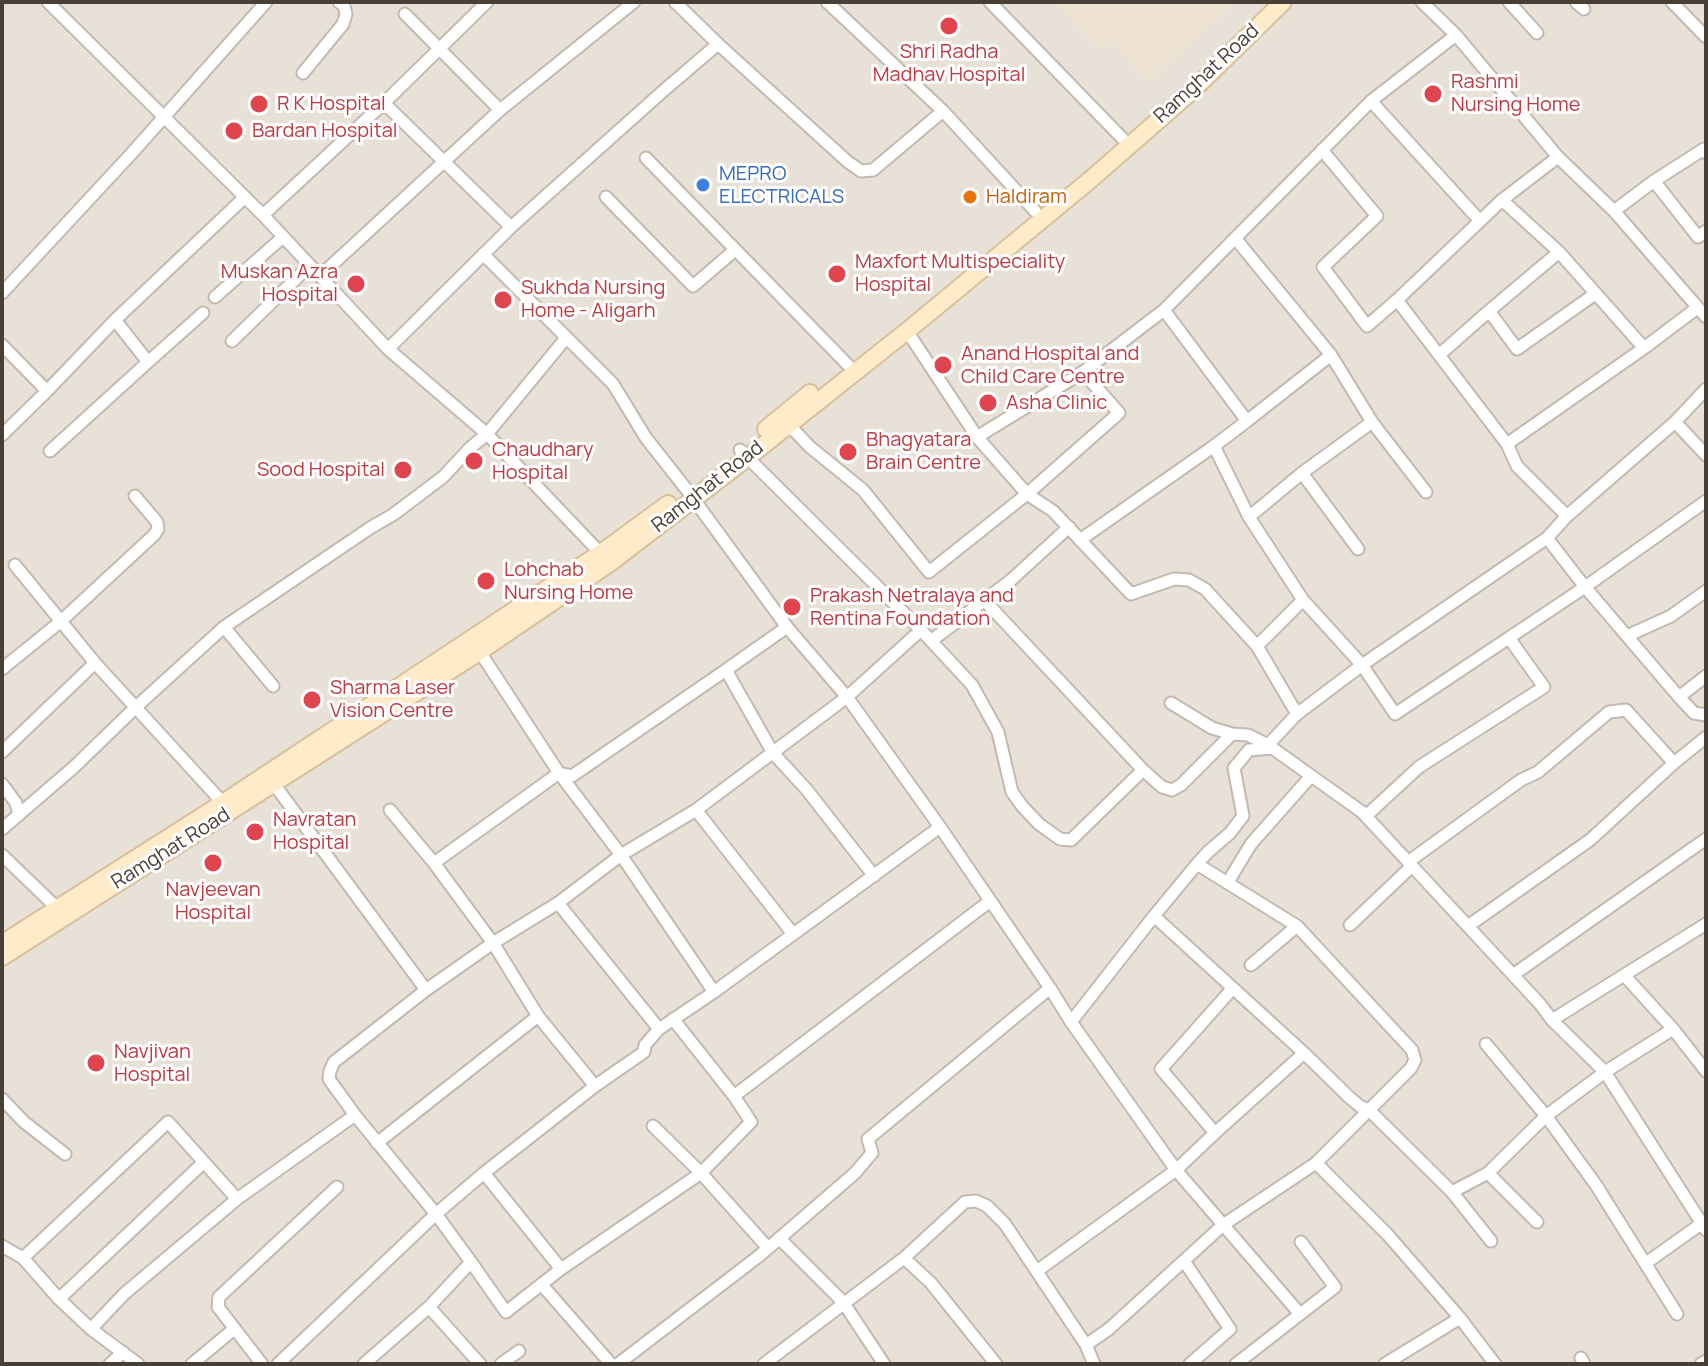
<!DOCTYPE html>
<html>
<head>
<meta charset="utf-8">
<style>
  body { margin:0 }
  #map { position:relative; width:1708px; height:1366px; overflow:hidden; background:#f5f0e9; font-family:Manrope,sans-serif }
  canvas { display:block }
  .frame { position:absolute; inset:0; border:4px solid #483f37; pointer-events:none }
</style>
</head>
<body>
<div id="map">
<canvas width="1708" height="1366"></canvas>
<div class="frame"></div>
</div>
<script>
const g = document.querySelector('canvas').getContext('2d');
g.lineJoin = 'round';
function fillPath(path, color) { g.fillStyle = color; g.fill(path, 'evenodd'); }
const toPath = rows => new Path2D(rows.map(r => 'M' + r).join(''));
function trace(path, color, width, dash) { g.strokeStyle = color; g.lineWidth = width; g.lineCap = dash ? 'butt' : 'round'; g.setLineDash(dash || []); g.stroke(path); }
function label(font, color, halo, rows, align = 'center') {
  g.font = font + ' Manrope,sans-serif'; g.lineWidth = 6; g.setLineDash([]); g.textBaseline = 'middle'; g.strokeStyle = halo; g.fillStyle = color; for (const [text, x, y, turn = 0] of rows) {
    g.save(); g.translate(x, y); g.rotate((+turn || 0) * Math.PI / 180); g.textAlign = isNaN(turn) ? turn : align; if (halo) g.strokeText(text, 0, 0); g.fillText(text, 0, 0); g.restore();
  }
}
const residential = toPath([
  [2,2,1706,2,1706,1364,2,1364]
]);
const education = toPath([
  [1054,2,1237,2,1147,83,1112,43,1100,51]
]);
const street = toPath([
  [48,2,263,215,388,349,487,434,605,558],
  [675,2,718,44,848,162,861,171,873,170,943,111],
  [827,2,943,111,1035,211],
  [990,2,1122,138],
  [1422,2,1456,35,1558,157,1614,211,1706,317],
  [1509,2,1537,33],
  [1576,2,1584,9],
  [1672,2,1706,37],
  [405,14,500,110],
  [1456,35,1371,101,1480,221,1397,300,1507,444,1517,466,1567,516],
  [303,73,343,24,346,14,344,6,339,2],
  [384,103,511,227],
  [1322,150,1377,216,1323,267,1367,326,1397,300],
  [1558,157,1502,200,1559,252,1644,348],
  [646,158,848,365],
  [1654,181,1698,237,1706,231],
  [606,197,693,286,735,250],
  [1614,211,1654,181,1704,149,1706,153],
  [263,215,384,103,487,2],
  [1480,221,1502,200],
  [1235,238,1331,355,1372,422,1426,492],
  [1559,252,1489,311,1517,349,1595,294],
  [483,254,613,384,646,438,687,490,787,627,847,697,940,827,1050,988],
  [321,275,500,110,634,2],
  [2,293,132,153,266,2],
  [215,297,283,237],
  [1164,310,1371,101],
  [907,331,977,437,1027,494,1053,511,1131,594,1174,579,1189,580,1205,589,1257,646,1297,714],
  [232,341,310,265],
  [2,345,47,391],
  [388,349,511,227,662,92,718,44],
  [1439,355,1489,311],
  [148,362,203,313],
  [1706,389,1675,422,1706,455],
  [1247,421,1331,355],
  [788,424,810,447,863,490,929,572,1027,494,1119,413,1083,372],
  [2,435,47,391,115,320],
  [977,437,1083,372,1164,310,1247,421,1214,446,1249,517,1303,600,1362,665,1547,538,1567,516,1675,422],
  [1507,444,1644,348,1697,308],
  [740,450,921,630,972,685,998,732,1012,792,1022,806,1039,824,1060,839,1071,840,1143,770,985,601],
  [50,451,148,362,115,320,245,197],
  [1249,517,1302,473],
  [1547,538,1585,587,1679,697,1706,676],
  [1080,540,1214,446],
  [1358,549,1302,473,1372,422],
  [15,565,95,663,223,803],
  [224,627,370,528,394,514,443,477,470,448,487,434,566,338],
  [1627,636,1671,616,1706,591],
  [931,641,1010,581,1069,527],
  [476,646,559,773,621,855,714,992,940,827],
  [1257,646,1303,600],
  [2,669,60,622,154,535,158,529,157,522,135,496],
  [726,670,787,627],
  [1679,697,1694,713,1706,715],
  [1171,703,1212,728,1232,734,1248,735,1268,745,1362,812,1540,1004,1552,1020,1605,1072,1706,1230],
  [1268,745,1297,714,1362,665,1395,714,1585,587,1706,501],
  [2,752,95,663],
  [1143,770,1162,787,1172,790,1181,785,1232,734],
  [2,784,16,803,19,815],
  [274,784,426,990,334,1062,330,1071,329,1079,355,1115,436,1214,471,1262,429,1307],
  [696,810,793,934],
  [1366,816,1419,767,1544,687,1509,638],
  [2,829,74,767,136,707,224,627,273,686],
  [2,855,57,908],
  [1408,862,1521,780,1538,772,1609,712,1626,710,1674,763],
  [434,863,559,773,572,776,726,670,773,753,807,790,874,876],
  [1197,864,1208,852,1230,833,1243,816,1234,768,1249,750,1272,748],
  [1228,882,1251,844,1311,776],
  [558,903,659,1029,714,992],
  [1350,925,1412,866],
  [1468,926,1590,840,1674,763,1706,737],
  [1251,965,1297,926],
  [1513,975,1706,839],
  [1624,975,1673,1029,1706,1071],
  [426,990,493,943,558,903,621,855,696,810,847,697,921,630],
  [673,1019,734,1096],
  [1552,1020,1706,924],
  [1071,1022,1154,916],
  [1673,1029,1605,1072,1546,1116,1596,1185,1677,1314],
  [1304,1053,1154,916,1197,864,1297,926,1412,1050,1415,1060,1411,1068,1369,1110,1452,1192,1491,1241],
  [595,1086,644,1052,645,1045,659,1029],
  [2,1099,24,1122,65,1154],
  [653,1126,701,1173,768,1248],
  [1215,1133,1161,1069,1233,988],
  [377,1143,538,1016],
  [1316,1163,1388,1235,1460,1318,1495,1364],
  [484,1173,561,1269],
  [1488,1173,1537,1222],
  [1452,1192,1488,1173,1546,1116,1486,1044],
  [237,1199,355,1115],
  [779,1238,843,1302,884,1364],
  [2,1246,23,1258],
  [904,1258,931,1283,996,1364],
  [1184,1261,1230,1329,1190,1364],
  [471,1262,506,1312,561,1269,701,1173,751,1122,734,1096,990,901],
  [1646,1263,1701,1224],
  [1037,1271,1176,1170,1215,1133,1304,1053,1350,1098,1361,1107,1369,1110,1316,1163,1223,1225,1109,1329,1086,1345],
  [542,1285,611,1364],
  [59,1299,204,1162],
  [91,1329,124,1294,237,1199,168,1122,23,1258,59,1299,91,1329,138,1364],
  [1581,1358,1584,1364],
  [110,1364,123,1352],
  [192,1364,234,1329],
  [262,1364,218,1307,219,1297,337,1187],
  [278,1364,436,1214,484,1173,595,1086,538,1016,493,943,434,863,390,810],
  [364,1364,429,1307,480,1364],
  [501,1364,519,1351],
  [618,1364,759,1256,855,1173,872,1153,868,1139,1050,988,1071,1022,1176,1170,1300,1314],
  [764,1364,904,1258,965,1202,976,1201,987,1206,1005,1224,1086,1345,1094,1364],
  [1236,1364,1335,1287,1301,1242],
  [1385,1364,1460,1318],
  [1701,1364,1706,1361]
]);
const secondary = toPath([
  [766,429,810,393],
  [3,943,223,803,471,639,601,553,668,504],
  [2,957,479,652,610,563,747,458,907,331,1090,180,1193,90,1283,2]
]);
const markers = [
  [949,26,10,"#e0444e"],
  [1433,94,10,"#e0444e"],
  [259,104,10,"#e0444e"],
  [234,131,10,"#e0444e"],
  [703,185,8,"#3f7fe0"],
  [970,197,8,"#e8710a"],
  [837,274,10,"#e0444e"],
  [356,284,10,"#e0444e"],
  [503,300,10,"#e0444e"],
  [943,365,10,"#e0444e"],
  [988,403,10,"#e0444e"],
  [848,452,10,"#e0444e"],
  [474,461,10,"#e0444e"],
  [403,470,10,"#e0444e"],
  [486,581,10,"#e0444e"],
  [792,607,10,"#e0444e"],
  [312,700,10,"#e0444e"],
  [255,832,10,"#e0444e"],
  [213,863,10,"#e0444e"],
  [96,1063,10,"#e0444e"]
];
const healthNames = [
  ["Shri Radha",949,52,"center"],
  ["Madhav Hospital",949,75,"center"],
  ["Rashmi",1451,82],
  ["Nursing Home",1451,105],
  ["R K Hospital",277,104],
  ["Bardan Hospital",252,131],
  ["Maxfort Multispeciality",855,262],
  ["Hospital",855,285],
  ["Muskan Azra",338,272,"right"],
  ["Hospital",338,295,"right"],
  ["Sukhda Nursing",521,288],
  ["Home - Aligarh",521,311],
  ["Anand Hospital and",961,354],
  ["Child Care Centre",961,377],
  ["Asha Clinic",1006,403],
  ["Bhagyatara",866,440],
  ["Brain Centre",866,463],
  ["Chaudhary",492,450],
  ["Hospital",492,473],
  ["Sood Hospital",385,470,"right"],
  ["Lohchab",504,570],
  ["Nursing Home",504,593],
  ["Prakash Netralaya and",810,596],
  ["Rentina Foundation",810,619],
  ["Sharma Laser",330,688],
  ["Vision Centre",330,711],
  ["Navratan",273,820],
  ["Hospital",273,843],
  ["Navjeevan",213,890,"center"],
  ["Hospital",213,913,"center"],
  ["Navjivan",114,1052],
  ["Hospital",114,1075]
];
const streetNames = [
  ["Ramghat Road",1207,74,-43],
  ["Ramghat Road",708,487,-38],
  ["Ramghat Road",171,849,-32]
];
const shopNames = [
  ["MEPRO",719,174],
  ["ELECTRICALS",719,197]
];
const foodNames = [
  ["Haldiram",986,197]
];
fillPath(residential, '#e8e1d7');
fillPath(education, '#eee3d3');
trace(street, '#c3b9af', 15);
trace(secondary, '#d7c09b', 20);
trace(street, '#fff', 11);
trace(secondary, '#feebc9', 16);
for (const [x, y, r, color] of markers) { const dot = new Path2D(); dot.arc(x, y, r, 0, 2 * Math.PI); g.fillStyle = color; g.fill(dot); trace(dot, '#fff', 3); }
label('20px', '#be3a42', '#fff', healthNames, 'left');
label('20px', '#483f37', '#fff', streetNames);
label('20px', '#366cbe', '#fff', shopNames, 'left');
label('20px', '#c56008', '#fff', foodNames, 'left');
</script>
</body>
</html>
